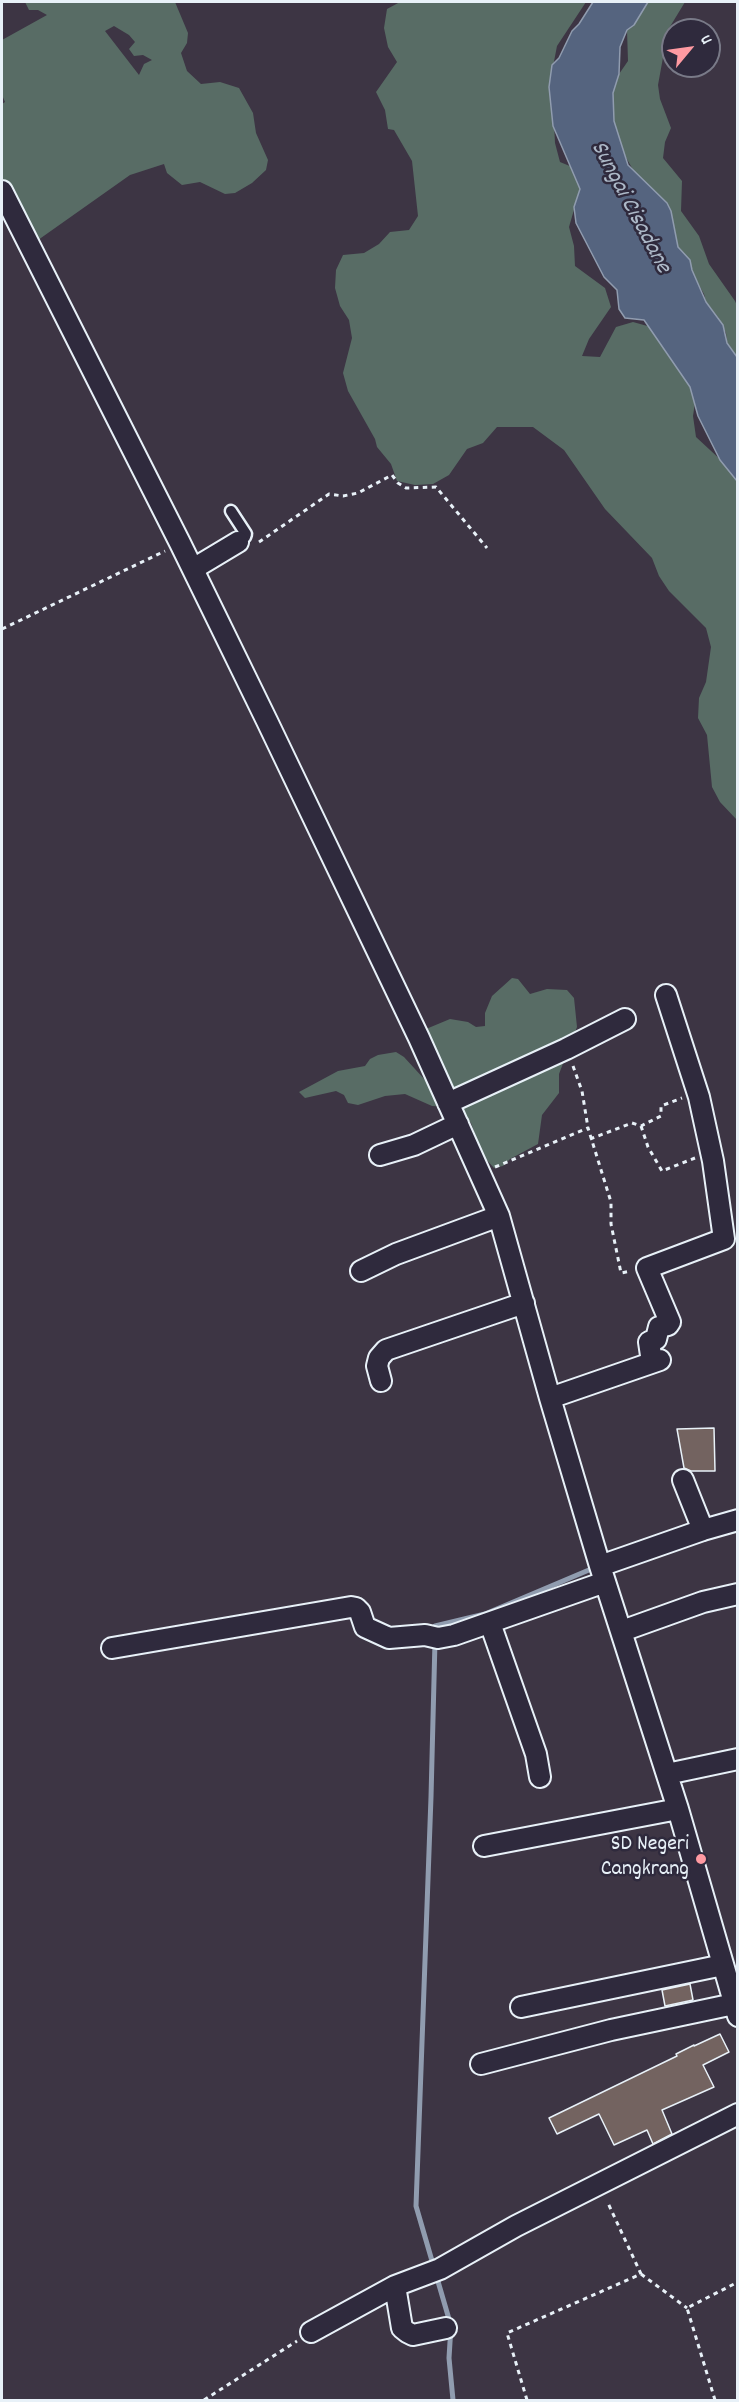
<!DOCTYPE html>
<html>
<head>
<meta charset="utf-8">
<style>
  body { margin:0 }
  #map { position:relative; width:739px; height:2402px; overflow:hidden; background:#3d3544; font-family:Dekko,sans-serif }
  canvas { display:block }
  .frame { position:absolute; inset:0; border:3px solid #e8f1f8; pointer-events:none }
  .north { position:absolute; left:661px; top:18px; width:60px; height:60px; box-sizing:border-box; background:#2f2a3d; border:2px solid #797a88; border-radius:50%; rotate:61deg; font-size:16px; font-weight:700; line-height:24px; text-align:center; color:#e8f1f8 }
  .north::after { content:''; display:block; margin:auto; width:21px; height:27px; background:#ff9aa2; clip-path:polygon(50% 0,100% 100%,50% 72%,0 100%) }
</style>
</head>
<body>
<div id="map">
<canvas width="739" height="2402"></canvas>
<div class="frame"></div>
<div class="north">U</div>
</div>
<script>
const g = document.querySelector('canvas').getContext('2d');
g.lineJoin = 'round';
function fillPath(path, color) { g.fillStyle = color; g.fill(path, 'evenodd'); }
const toPath = rows => new Path2D(rows.map(r => 'M' + r).join(''));
function trace(path, color, width, dash) { g.strokeStyle = color; g.lineWidth = width; g.lineCap = dash ? 'butt' : 'round'; g.setLineDash(dash || []); g.stroke(path); }
function label(font, color, halo, rows, align = 'center') {
  g.font = font + ' Dekko,sans-serif'; g.lineWidth = 5; g.setLineDash([]); g.textBaseline = 'middle'; g.strokeStyle = halo; g.fillStyle = color; for (const [text, x, y, turn = 0] of rows) {
    g.save(); g.translate(x, y); g.rotate((+turn || 0) * Math.PI / 180); g.textAlign = isNaN(turn) ? turn : align; if (halo) g.strokeText(text, 0, 0); g.fillText(text, 0, 0); g.restore();
  }
}
const green = toPath([
  [25,2,175,2,188,33,187,43,181,53,187,71,201,84,220,82,239,88,253,113,256,133,268,160,266,170,252,183,235,193,225,194,200,182,182,185,167,173,164,164,130,175,31,245,2,181,2,104,5,102,2,95,2,40,47,15,38,10,29,10],
  [114,26,129,35,135,42,129,49,134,56,143,55,152,60,144,64,139,75,105,31],
  [400,2,586,2,557,46,549,87,554,123,555,143,560,162,577,169,580,189,569,227,574,246,575,266,605,288,611,307,589,339,582,356,600,357,616,327,633,322,651,327,665,341,696,396,693,416,696,437,737,475,737,820,720,802,712,787,707,735,698,718,699,698,706,682,711,647,706,628,669,591,659,576,652,558,605,509,564,450,533,427,497,427,483,443,467,449,449,475,433,484,415,485,397,481,391,464,377,447,375,439,348,391,343,373,352,338,349,320,340,306,335,288,336,270,343,255,364,253,379,244,390,232,409,230,418,216,412,161,394,130,388,129,385,110,376,92,397,62,388,47,384,28,387,9],
  [648,2,685,2,668,30,658,85,660,99,671,128,665,142,663,158,682,181,681,211,699,236,709,264,735,301,738,308,737,357,727,342,726,333,718,317,706,302,704,294,612,133,613,93,619,74,628,61,627,30],
  [512,978,518,979,530,994,547,989,567,990,574,998,577,1027,559,1074,559,1093,542,1115,538,1144,510,1159,503,1166,494,1168,483,1156,471,1123,450,1107,432,1106,405,1094,385,1096,358,1105,348,1103,344,1095,336,1091,305,1098,299,1092,338,1071,365,1066,370,1059,378,1055,396,1052,404,1057,426,1081,435,1081,421,1035,426,1029,450,1019,468,1022,476,1027,485,1026,485,1013,492,996]
]);
const water = toPath([
  [593,2,648,2,634,25,627,30,620,47,619,74,613,93,614,121,628,165,667,203,671,211,678,247,690,260,692,270,706,302,723,325,727,343,737,357,737,481,720,460,698,416,690,387,644,320,625,318,619,309,617,290,604,277,576,223,574,207,580,189,553,126,549,87,552,65,559,58,572,31,579,24,593,2]
]);
const stream = toPath([
  [435,1634,435,1626,485,1614,596,1567],
  [435,1641,431,1797,416,2206,451,2326,449,2358,453,2400]
]);
const building = toPath([
  [714,1428,715,1471,691,1471,684,1468,677,1429,714,1428],
  [690,1984,693,2000,665,2006,662,1990,690,1984],
  [720,2034,729,2052,703,2065,714,2087,662,2110,672,2134,653,2144,647,2130,614,2145,599,2114,557,2134,549,2118,677,2056,676,2054,694,2045,694,2046,720,2034]
]);
const path = toPath([
  [259,542,329,494,343,496,358,493,392,475,398,483,406,488,436,487,487,548],
  [2,629,165,551],
  [573,1066,582,1091,588,1128],
  [641,1126,648,1147,662,1171,695,1158],
  [590,1139,632,1123,641,1126,661,1116,661,1106,682,1098],
  [495,1167,588,1128,611,1202,611,1224,621,1273,631,1271],
  [641,2274,687,2308],
  [204,2400,297,2341],
  [527,2400,507,2333,641,2274,607,2201],
  [715,2400,687,2308,738,2282]
]);
const lane = toPath([
  [231,511,246,534,245,537,238,542]
]);
const street = toPath([
  [2,191,180,543,267,721,419,1038,499,1216,550,1398,600,1566,678,1809,738,2016],
  [193,569,238,542],
  [448,1103,566,1049,625,1019],
  [380,1155,414,1145,458,1124],
  [361,1271,396,1254,499,1216],
  [652,1362,649,1342,656,1339,659,1327,668,1325,670,1322,647,1268,724,1239,713,1161,699,1097,666,995],
  [381,1381,377,1366,379,1358,386,1350,524,1303],
  [550,1398,660,1360],
  [683,1480,703,1530],
  [600,1566,703,1530,738,1520],
  [490,1623,536,1754,540,1777],
  [622,1631,703,1602,738,1594],
  [112,1648,351,1607,356,1608,360,1612,365,1627,389,1638,425,1635,438,1638,454,1635,605,1582],
  [667,1774,738,1759],
  [484,1846,678,1809],
  [521,2007,723,1965],
  [481,2064,611,2030,734,2004],
  [395,2286,402,2328,407,2332,413,2335,446,2328],
  [311,2332,395,2286,440,2269,516,2226,738,2114]
]);
const markers = [
  [701,1859,6,"#ff9aa2"]
];
const poiNames = [
  ["SD Negeri",689,1846],
  ["Cangkrang",689,1871]
];
const waterNames = [
  ["Sungai Cisadane",629,208,62]
];
fillPath(green, '#586c65');
fillPath(water, '#55647f');
trace(water, '#909caf', 1.5);
trace(stream, '#909caf', 5);
fillPath(building, '#736360');
trace(building, '#e8f1f8', 1.5);
trace(lane, '#e8f1f8', 15);
trace(street, '#e8f1f8', 24);
trace(path, '#e8f1f8', 3, [4.5, 4.5]);
trace(lane, '#2f2a3d', 10);
trace(street, '#2f2a3d', 20);
for (const [x, y, r, color] of markers) { const dot = new Path2D(); dot.arc(x, y, r, 0, 2 * Math.PI); g.fillStyle = color; g.fill(dot); trace(dot, '#2f2a3d', 2); }
label('22px', '#e8f1f8', '#2f2a3d', poiNames, 'right');
label('italic 24px', '#adb9c8', '#2f2a3d', waterNames);
</script>
</body>
</html>
